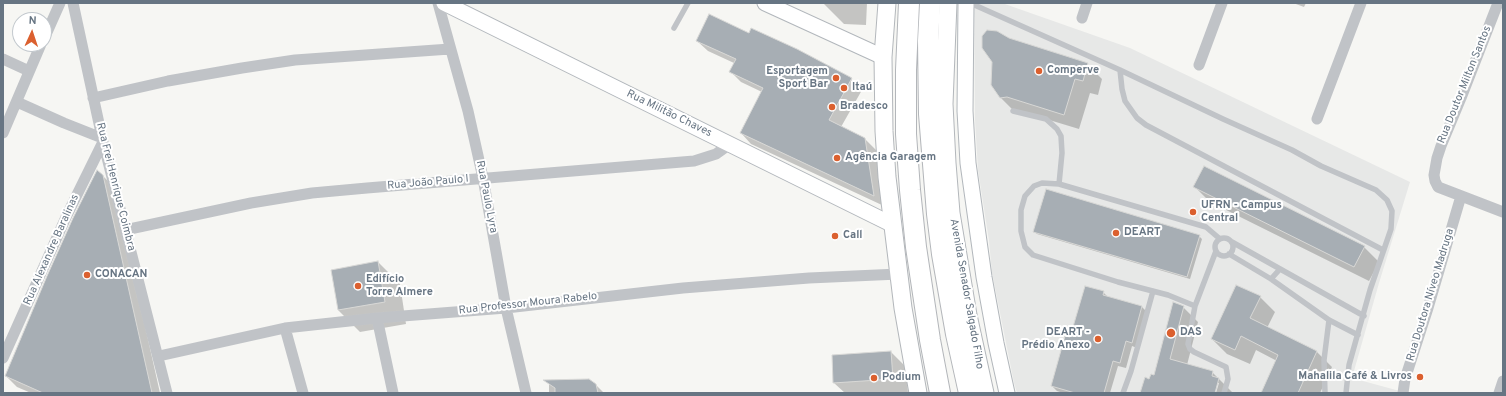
<!DOCTYPE html>
<html>
<head>
<meta charset="utf-8">
<style>
  body { margin:0 }
  #map { position:relative; width:1506px; height:396px; overflow:hidden; background:#f6f6f3; font-family:Overpass,sans-serif }
  canvas { display:block }
  .frame { position:absolute; inset:0; border:4px solid #677583; pointer-events:none }
  .north { position:absolute; left:12px; top:12px; width:40px; height:40px; box-sizing:border-box; background:#fff; border:1px solid #c2c8cd; border-radius:50%; rotate:3deg; font-size:11px; font-weight:700; line-height:16px; text-align:center; color:#677583 }
  .north::after { content:''; display:block; margin:auto; width:14px; height:18px; background:#db602f; clip-path:polygon(50% 0,100% 100%,50% 72%,0 100%) }
</style>
</head>
<body>
<div id="map">
<canvas width="1506" height="396"></canvas>
<div class="frame"></div>
<div class="north">N</div>
</div>
<script>
const g = document.querySelector('canvas').getContext('2d');
g.lineJoin = 'round';
function fillPath(path, color) { g.fillStyle = color; g.fill(path, 'evenodd'); }
const toPath = rows => new Path2D(rows.map(r => 'M' + r).join(''));
function trace(path, color, width, dash) { g.strokeStyle = color; g.lineWidth = width; g.lineCap = dash ? 'butt' : 'round'; g.setLineDash(dash || []); g.stroke(path); }
function label(font, color, halo, rows, align = 'center') {
  g.font = font + ' Overpass,sans-serif'; g.lineWidth = 4; g.setLineDash([]); g.textBaseline = 'middle'; g.strokeStyle = halo; g.fillStyle = color; for (const [text, x, y, turn = 0] of rows) {
    g.save(); g.translate(x, y); g.rotate((+turn || 0) * Math.PI / 180); g.textAlign = isNaN(turn) ? turn : align; if (halo) g.strokeText(text, 0, 0); g.fillText(text, 0, 0); g.restore();
  }
}
const built = toPath([
  [974,3,1002,3,1130,48,1410,182,1379,283,1352,378,1407,393,1017,393,1014,383,992,273,989,241,978,170,975,120]
]);
const shadow = toPath([
  [823,3,867,3,866,25,844,24],
  [1293,3,1306,3,1304,7],
  [1009,39,1087,64,1102,79,1098,95,1090,93,1079,129,1023,112,1016,113,1001,98],
  [697,41,851,79,862,90,841,127,865,139,876,150,884,206,751,144,741,133,762,92,741,82,730,71,734,63,708,51],
  [102,175,114,187,160,393,31,393,17,387,6,376],
  [1195,187,1364,247,1379,262,1369,281,1210,202],
  [1034,231,1199,236,1202,239,1190,279,1037,234],
  [378,262,400,284,406,324,360,332,338,310,332,270],
  [1103,292,1108,297,1142,307,1148,313,1137,348,1132,346,1126,368,1118,366,1110,393,1063,393,1057,391,1052,386,1071,338],
  [1260,297,1275,312,1267,328,1317,352,1332,367,1320,393,1262,393,1277,361,1256,350,1250,364,1227,354,1212,339],
  [1183,307,1198,322,1187,365,1212,372,1233,393,1216,393,1219,383,1217,383,1214,393,1141,393,1150,380,1155,376],
  [891,352,906,367,908,393,845,393,834,383],
  [549,381,596,385,604,393,549,393]
]);
const building = toPath([
  [709,14,749,33,751,28,797,49,852,78,829,120,865,138,874,196,740,133,763,88,729,72,736,59,696,41,709,14],
  [987,30,997,31,1009,38,1088,63,1083,81,1075,79,1064,115,1007,97,1000,98,991,85,992,62,982,48,982,36,987,30],
  [1204,166,1365,246,1354,267,1193,187,1204,166],
  [97,170,103,175,152,393,43,393,5,376,47,276,73,218,97,170],
  [1046,189,1200,235,1187,277,1033,232,1046,189],
  [378,261,385,302,338,310,331,270,378,261],
  [1236,285,1261,296,1250,318,1317,351,1298,393,1261,393,1278,355,1241,336,1235,350,1211,339,1236,285],
  [1085,286,1104,291,1103,295,1142,306,1132,343,1126,341,1120,363,1113,361,1104,393,1075,393,1051,386,1065,336,1070,337,1085,286],
  [1173,302,1184,306,1170,359,1213,371,1212,376,1219,378,1215,393,1140,393,1145,377,1149,379,1151,374,1154,375,1173,302],
  [891,351,893,379,833,383,832,355,891,351],
  [589,379,596,384,598,393,555,393,555,388,543,380,589,379]
]);
const lane = toPath([
  [970,3,1120,70,1223,119,1292,150,1321,166,1376,190,1387,200,1392,211,1391,229,1370,290,1349,365,1346,393],
  [674,28,688,3],
  [1120,70,1122,89,1125,101,1137,118,1146,125,1383,250],
  [1013,111,1046,119,1057,129,1061,136,1062,153,1059,184],
  '1215 247a9 9 0 1 1 18 0a9 9 0 1 1-18 0Z',
  [1232,242,1364,316],
  [1216,251,1195,306,1188,344,1190,349,1194,352,1226,367,1228,379,1224,393],
  [1229,254,1271,279,1329,320,1358,335],
  [1271,279,1280,269],
  [1195,306,1168,295,1118,282,1033,255,1025,247,1021,231,1021,210,1025,196,1034,186,1042,183,1059,184,1206,227,1220,239],
  [1123,393,1131,371,1153,291],
  [1325,393,1324,360,1329,320]
]);
const street = toPath([
  [73,3,103,142,167,393],
  [438,3,468,111,483,178,506,308,526,393],
  [1498,3,1461,98,1441,146,1437,158,1434,175,1435,181,1438,187,1503,212],
  [1082,18,1087,3],
  [44,39,60,3],
  [3,59,29,71],
  [1199,65,1222,3],
  [93,98,168,81,242,68,295,60,450,49],
  [17,102,64,123,102,138],
  [1317,119,1361,3],
  [3,133,41,44],
  [125,230,251,203,312,193,367,188,694,161,716,154,730,144],
  [377,318,393,393],
  [285,328,303,393],
  [159,356,285,328,377,318,506,308,683,288,809,278,899,274],
  [3,358,67,215,103,142],
  [1403,393,1405,379,1428,308,1461,196],
  [1499,393,1503,381]
]);
const secondary = toPath([
  [444,3,893,225],
  [765,3,883,57],
  [966,3,965,111,968,163,984,277,996,343,1007,393]
]);
const primary = toPath([
  [887,3,883,57,884,131,887,177,903,308,918,393],
  [948,3,944,104,947,163,951,213,968,315,985,393]
]);
const highway = toPath([
  [909,3,906,70,906,134,910,190,916,247,930,340,940,393],
  [930,3,928,41,929,114,937,214,942,254,956,334,969,393]
]);
const markers = [
  [1039,71,4,"#db602f"],
  [836,78,4,"#db602f"],
  [844,88,4,"#db602f"],
  [832,107,4,"#db602f"],
  [837,158,4,"#db602f"],
  [1193,212,4,"#db602f"],
  [1116,233,4,"#db602f"],
  [835,236,4,"#db602f"],
  [87,275,4,"#db602f"],
  [358,286,4,"#db602f"],
  [1171,333,5,"#db602f"],
  [1098,339,4,"#db602f"],
  [1420,377,4,"#db602f"],
  [874,378,4,"#db602f"]
];
const poiNames = [
  ["Comperve",1047,71],
  ["Esportagem",828,72,"right"],
  ["Sport Bar",828,85,"right"],
  ["Itaú",852,88],
  ["Bradesco",840,107],
  ["Agência Garagem",845,158],
  ["UFRN - Campus",1201,206],
  ["Central",1201,219],
  ["DEART",1124,233],
  ["Call",843,236],
  ["CONACAN",95,275],
  ["Edifício",366,280],
  ["Torre Almere",366,293],
  ["DEART -",1090,333,"right"],
  ["Prédio Anexo",1090,346,"right"],
  ["DAS",1180,333],
  ["Mahalila Café & Livros",1412,377,"right"],
  ["Podium",882,378]
];
const streetNames = [
  ["Rua Doutor Milton Santos",1465,85,-68],
  ["Rua Militão Chaves",669,114,26],
  ["Rua João Paulo I",428,183,-5],
  ["Rua Frei Henrique Coimbra",115,187,76],
  ["Rua Paulo Lyra",486,197,79],
  ["Rua Alexandre Baralinas",52,250,-66],
  ["Avenida Senador Salgado Filho",966,294,80],
  ["Rua Doutora Níveo Madruga",1431,295,-73],
  ["Rua Professor Moura Rabelo",528,304,-6]
];
fillPath(built, '#e7e8e7');
fillPath(shadow, '#0003');
fillPath(building, '#a7aeb4');
trace(building, '#d8d8d6', 1);
trace(secondary, '#b2b7bc', 17);
trace(primary, '#b3b7bb', 19);
trace(highway, '#b3b6ba', 22);
trace(lane, '#c0c3c7', 5.5);
trace(street, '#c0c3c7', 11);
trace(secondary, '#fff', 15);
trace(primary, '#fff', 17);
trace(highway, '#fff', 20);
for (const [x, y, r, color] of markers) { const dot = new Path2D(); dot.arc(x, y, r, 0, 2 * Math.PI); g.fillStyle = color; g.fill(dot); trace(dot, '#fff', 1.5); }
label('bold 11px', '#677583', '#fff', poiNames, 'left');
label('11px', '#677583', '#fff', streetNames);
</script>
</body>
</html>
